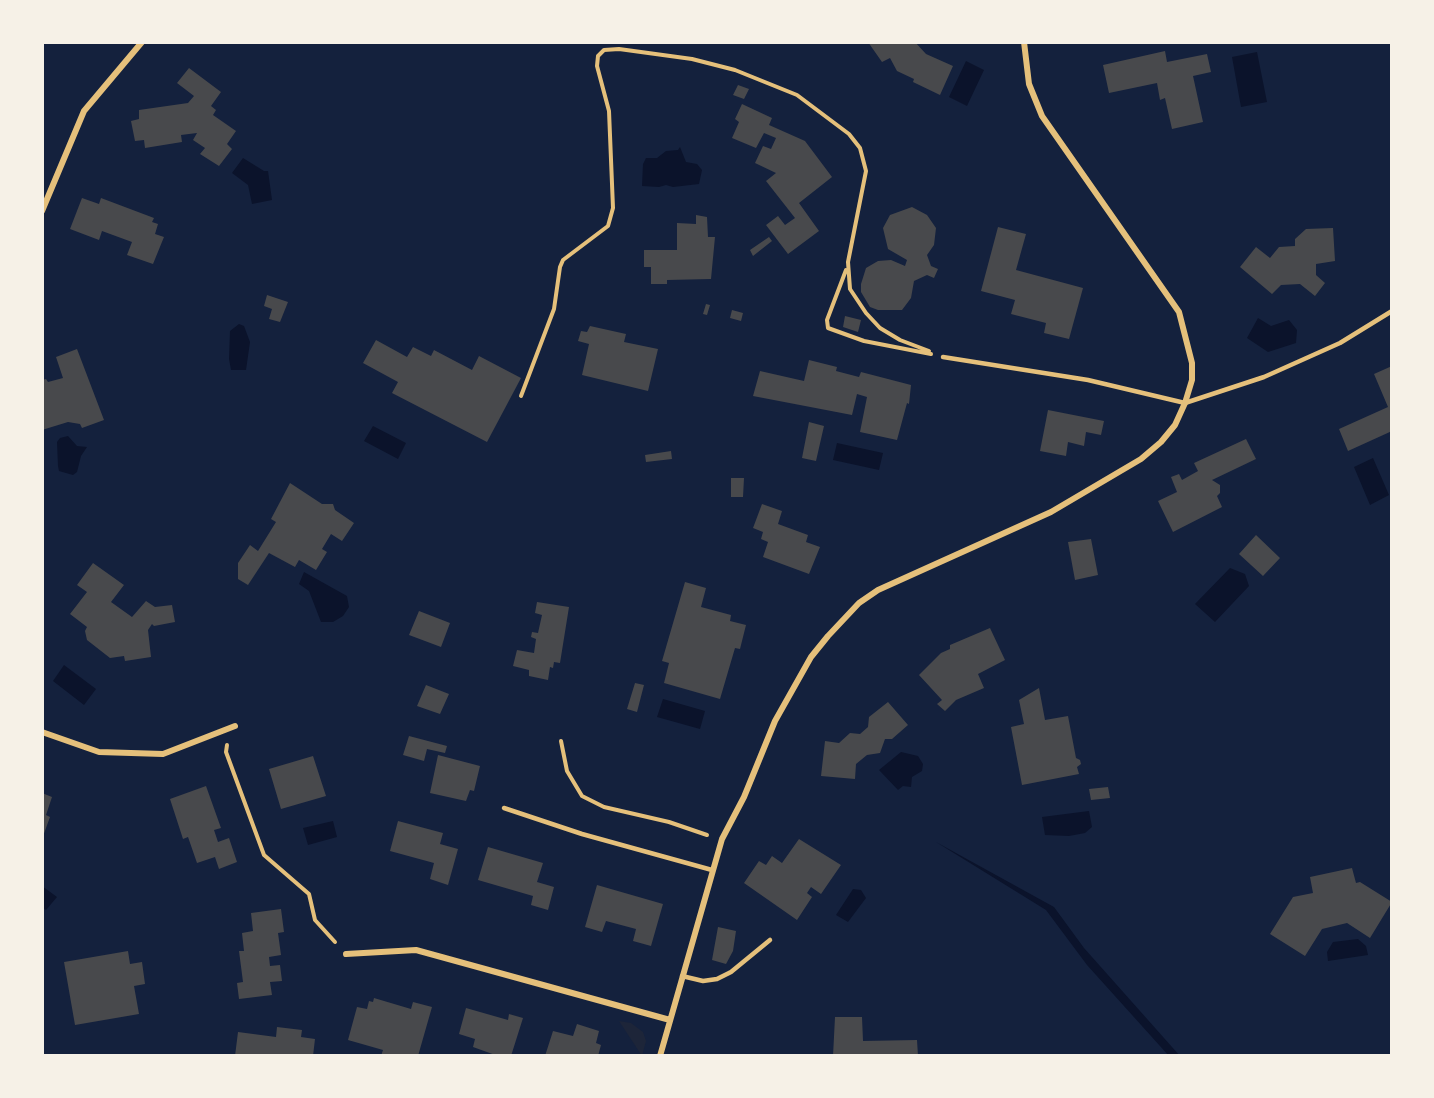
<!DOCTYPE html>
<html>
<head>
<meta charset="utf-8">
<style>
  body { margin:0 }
  #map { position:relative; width:1434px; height:1098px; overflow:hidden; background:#14213d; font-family:"Open Sans",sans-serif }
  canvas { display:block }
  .frame { position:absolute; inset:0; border:44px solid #f6f1e7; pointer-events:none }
</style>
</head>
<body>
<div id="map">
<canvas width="1434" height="1098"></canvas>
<div class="frame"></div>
</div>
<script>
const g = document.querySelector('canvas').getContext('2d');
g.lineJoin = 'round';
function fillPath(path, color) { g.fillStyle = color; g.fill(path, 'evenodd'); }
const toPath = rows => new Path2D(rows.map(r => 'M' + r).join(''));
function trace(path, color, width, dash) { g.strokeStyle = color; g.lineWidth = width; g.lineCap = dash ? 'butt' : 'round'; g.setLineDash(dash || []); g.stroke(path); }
const green = toPath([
  [619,1021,631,1023,643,1032,646,1041,642,1056]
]);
const water = toPath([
  [1257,52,1267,102,1241,107,1232,57],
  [966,61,984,70,967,106,949,97],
  [680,147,686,162,697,164,702,170,699,184,673,187,666,185,659,187,642,186,643,164,646,158,657,158,666,151,678,150],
  [243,158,264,171,268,171,272,200,252,204,248,185,232,173],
  [1258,318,1271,326,1289,320,1297,330,1296,343,1268,352,1247,338],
  [239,324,244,326,250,342,246,370,231,370,229,359,230,331],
  [373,426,406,443,398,459,364,441],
  [68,436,77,446,87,447,81,456,77,472,73,475,59,471,58,466,57,442,60,438],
  [837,443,883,453,879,470,833,460],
  [1373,458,1389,495,1370,505,1354,467],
  [1230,568,1245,574,1249,586,1215,622,1195,604],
  [304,572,347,596,349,607,343,616,333,622,321,622,309,591,299,584],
  [64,665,96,689,84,705,53,681],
  [663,699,705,711,700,729,657,717],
  [901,752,918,756,923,764,922,771,912,777,911,787,903,786,898,790,879,770],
  [1089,811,1092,827,1085,833,1069,836,1045,835,1042,817],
  [333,821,337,837,308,845,303,828],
  [936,842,1054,907,1084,948,1180,1056,1169,1056,1087,965,1046,910],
  [42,886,57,897,46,910,42,907],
  [853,889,861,890,866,898,848,922,836,915],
  [1358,939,1366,946,1368,955,1328,961,1327,952,1333,942]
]);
const building = toPath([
  [868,42,915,42,926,54,953,66,940,95,913,82,914,79,897,71,890,58,882,62],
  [1165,51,1167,62,1207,54,1211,72,1193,76,1203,122,1172,129,1165,98,1160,100,1157,83,1109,93,1103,65],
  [189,68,221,92,211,106,216,110,213,115,236,131,227,144,232,149,219,166,200,154,205,148,193,140,197,133,181,135,182,142,145,148,144,140,135,141,131,121,139,119,139,110,188,103,194,96,177,83],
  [738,85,749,89,744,99,733,95],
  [742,104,772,118,769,125,805,141,832,177,799,203,819,231,788,254,766,225,778,216,785,225,795,218,766,181,776,173,755,163,763,146,771,149,776,138,764,133,756,148,732,138,739,122,735,119],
  [82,198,99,204,101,198,154,218,152,222,158,224,155,234,164,237,153,264,127,255,132,242,102,231,99,240,70,229],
  [912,207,927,215,936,228,934,245,927,255,931,266,938,269,934,278,927,275,914,281,911,298,902,310,878,310,870,307,861,292,861,284,866,268,878,261,891,260,905,266,907,260,888,249,883,228,890,215],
  [696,215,707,217,708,237,715,237,711,279,667,280,667,284,651,284,651,267,644,267,644,250,677,250,677,223,696,224],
  [998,227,1026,234,1016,270,1083,288,1069,339,1044,333,1046,323,1011,314,1015,300,981,291],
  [1333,228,1335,261,1316,264,1316,275,1325,283,1315,296,1300,284,1281,285,1272,294,1240,267,1256,247,1270,258,1279,247,1295,246,1295,239,1306,229],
  [769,237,772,241,753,256,750,250],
  [267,295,288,302,280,322,269,319,272,309,264,306],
  [706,304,710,305,707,315,703,314],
  [732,310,743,313,741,321,730,318],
  [845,316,861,320,858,332,843,327],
  [590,326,626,334,624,342,658,349,648,391,582,375,589,344,578,341,581,331,587,332],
  [376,340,407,357,413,347,431,356,434,350,472,370,479,356,521,378,487,442,392,393,398,382,363,363],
  [77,349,104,420,82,428,80,424,68,422,42,430,42,380,46,379,48,382,63,378,56,357],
  [809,360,837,367,836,371,859,377,861,372,911,385,909,404,907,403,897,440,860,432,867,397,857,394,852,415,753,396,760,371,804,381],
  [1392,366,1392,431,1348,451,1339,429,1388,407,1374,374],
  [1048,410,1104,421,1101,435,1086,432,1084,446,1068,442,1066,456,1040,451],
  [809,422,824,426,816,461,802,458],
  [1246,439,1256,459,1212,480,1220,485,1220,493,1217,496,1222,507,1173,532,1158,501,1177,492,1171,477,1179,474,1182,480,1198,471,1194,463],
  [671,451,672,459,646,462,645,455],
  [731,478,744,478,743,497,731,497],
  [290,483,322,504,333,504,335,510,354,523,342,541,331,534,322,549,327,552,316,570,299,560,295,567,269,553,248,585,238,579,238,563,250,545,258,551,276,522,271,519],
  [762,504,782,511,778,524,808,535,806,542,820,547,809,574,763,557,768,542,761,539,763,532,753,528],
  [1256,535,1280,558,1263,576,1239,554],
  [1091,539,1098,575,1075,580,1068,542],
  [93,563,124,585,111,602,132,617,146,601,155,607,172,605,175,622,154,626,152,624,148,630,151,657,125,661,124,656,110,658,87,640,85,631,87,627,70,614,87,592,77,585],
  [685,582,706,588,701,607,731,615,730,621,746,625,740,649,735,648,720,699,664,683,669,663,662,661],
  [537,602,569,607,560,663,554,662,553,668,550,667,548,680,529,676,529,670,513,666,517,650,534,653,536,639,531,637,532,632,538,633,542,615,535,613],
  [419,611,450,623,441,647,409,635],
  [990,628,1005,660,978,674,984,688,956,700,945,711,937,704,942,700,919,675,941,653,950,649,950,645],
  [635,683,644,685,637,712,627,709],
  [426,685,449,694,440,714,417,706],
  [1039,688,1045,720,1068,716,1076,758,1080,760,1081,764,1077,767,1079,774,1022,785,1011,727,1024,724,1019,700],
  [888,702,908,725,892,739,885,739,880,753,867,755,856,764,855,779,821,776,825,741,839,743,850,733,860,734,868,727,869,717],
  [409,736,447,746,445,753,427,749,424,761,403,755],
  [438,755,480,766,474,791,470,790,466,801,430,793],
  [313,756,326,796,281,809,269,769],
  [206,786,221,828,214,830,218,842,229,838,237,862,219,869,215,857,197,863,188,837,183,839,170,799],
  [1108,787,1110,798,1091,800,1089,789],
  [42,793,52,797,46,815,50,817,42,839],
  [398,821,443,833,440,844,458,849,448,885,430,879,434,863,390,851],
  [799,839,841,865,821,894,811,887,807,893,812,897,797,920,744,883,759,861,766,865,772,856,782,863],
  [488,847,543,863,537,882,554,887,548,910,531,905,533,896,478,880],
  [1352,868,1356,883,1360,882,1392,902,1370,938,1347,923,1322,929,1305,956,1270,934,1293,897,1313,893,1310,877],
  [597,885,663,904,651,946,633,941,636,929,606,921,602,932,585,927],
  [281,909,284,932,278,933,281,955,269,957,270,966,280,965,282,981,270,982,272,995,239,999,237,983,243,982,239,951,244,951,242,933,253,931,251,913],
  [718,927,736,931,733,951,726,964,712,960],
  [128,951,130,964,142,962,145,984,134,986,139,1014,75,1025,64,962],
  [374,998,411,1009,413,1002,432,1007,418,1056,381,1056,383,1050,348,1040,357,1007,367,1009,369,1001,373,1002],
  [466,1008,508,1020,509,1014,523,1018,511,1056,498,1056,473,1047,475,1039,459,1034],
  [835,1017,862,1017,863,1041,917,1040,918,1056,833,1056],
  [577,1024,599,1031,596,1043,601,1045,598,1056,545,1056,553,1031,573,1036],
  [277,1027,302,1030,301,1037,315,1039,313,1056,235,1056,238,1032,276,1037]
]);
const path = toPath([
  [846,270,827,320,828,328,864,341,931,354],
  [521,396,554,309,560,267,563,260,608,226,613,208,609,111,597,66,598,56,604,50,619,49,692,59,735,70,797,95,849,134,860,148,866,171,848,262,850,289,866,313,880,328,900,340,929,351],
  [561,741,567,771,582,796,604,807,669,822,707,835],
  [227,745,226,752,264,855,309,894,315,920,335,942]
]);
const service = toPath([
  [943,357,1088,380,1185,403,1264,377,1340,343,1392,311],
  [504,808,582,834,712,870],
  [682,976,703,981,717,979,731,972,770,940]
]);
const minor = toPath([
  [42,211,84,111,142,42],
  [42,732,99,752,163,754,235,726],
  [346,954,416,950,670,1020],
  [660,1056,722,839,744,797,775,721,811,657,828,636,859,603,878,590,1051,512,1141,459,1161,442,1175,425,1185,403,1192,380,1192,363,1179,312,1042,116,1029,84,1024,42]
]);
fillPath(green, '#1d2539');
fillPath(water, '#0b132b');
fillPath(building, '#48494c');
trace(path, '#e5c07b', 4);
trace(service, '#e5c07b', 4.5);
trace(minor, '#e5c07b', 6);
</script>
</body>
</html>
